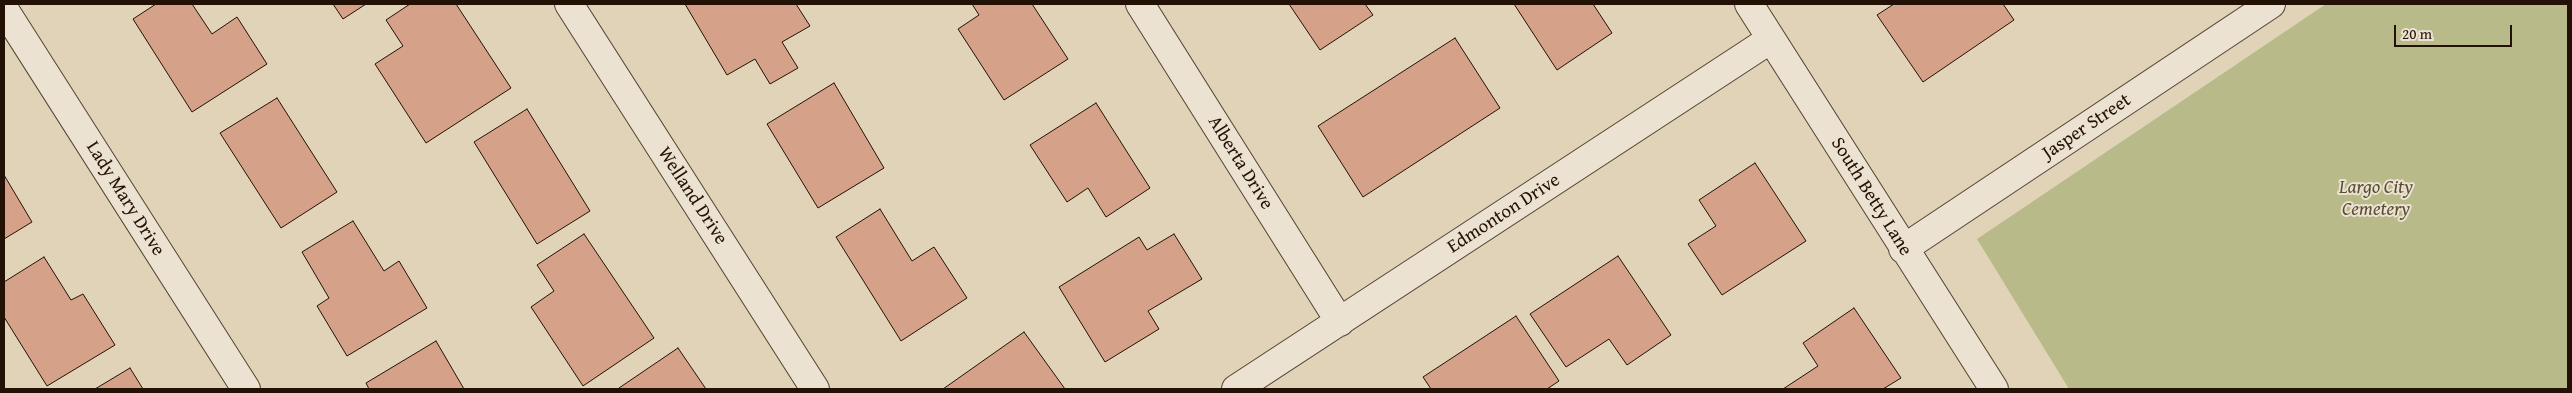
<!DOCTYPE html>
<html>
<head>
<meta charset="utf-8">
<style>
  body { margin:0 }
  #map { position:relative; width:2572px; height:393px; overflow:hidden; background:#e1d3b8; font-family:"Gentium Book Plus",serif }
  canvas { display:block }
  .frame { position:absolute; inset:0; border:5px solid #231105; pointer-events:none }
  .scale { position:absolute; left:2394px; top:25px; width:118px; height:22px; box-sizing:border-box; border:2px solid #231105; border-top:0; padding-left:6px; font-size:15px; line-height:18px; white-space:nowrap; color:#231105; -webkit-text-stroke:4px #ece2d1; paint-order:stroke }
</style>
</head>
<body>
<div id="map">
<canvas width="2572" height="393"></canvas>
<div class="frame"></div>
<div class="scale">20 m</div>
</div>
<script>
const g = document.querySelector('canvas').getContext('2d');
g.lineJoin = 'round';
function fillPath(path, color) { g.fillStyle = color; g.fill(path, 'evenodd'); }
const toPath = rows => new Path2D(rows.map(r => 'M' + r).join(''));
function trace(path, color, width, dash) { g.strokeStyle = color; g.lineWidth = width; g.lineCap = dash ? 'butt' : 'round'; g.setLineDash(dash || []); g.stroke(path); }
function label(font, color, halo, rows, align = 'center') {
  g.font = font + ' "Gentium Book Plus",serif'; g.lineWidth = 4; g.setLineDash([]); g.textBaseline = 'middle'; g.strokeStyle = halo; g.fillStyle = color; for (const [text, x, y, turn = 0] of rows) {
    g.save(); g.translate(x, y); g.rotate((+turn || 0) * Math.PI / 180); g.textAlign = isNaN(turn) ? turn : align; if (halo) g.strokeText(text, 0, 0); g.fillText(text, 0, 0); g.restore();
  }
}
const green = toPath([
  [2326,4,2568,4,2568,389,2069,389,1977,239]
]);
const building = toPath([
  [156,4,192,4,212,34,237,17,267,64,192,112,133,19,156,4],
  [333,4,366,4,343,19,333,4],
  [410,4,456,4,511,88,426,143,375,64,403,46,386,20,410,4],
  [685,4,796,4,810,26,782,42,798,68,770,84,755,59,727,75,685,4],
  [972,4,1032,4,1068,59,1004,100,958,29,979,15,972,4],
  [1289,4,1365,4,1373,15,1320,50,1289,4],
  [1514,4,1593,4,1612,33,1557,70,1514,4],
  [1894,4,2003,4,2014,20,1923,82,1877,15,1894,4],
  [1455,38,1500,108,1363,197,1318,126,1455,38],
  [834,83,884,168,818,208,767,124,834,83],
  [277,98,337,192,281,228,220,133,277,98],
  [1096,103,1150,188,1106,217,1088,188,1067,202,1030,145,1096,103],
  [527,109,590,211,537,244,474,142,527,109],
  [1755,163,1806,241,1722,295,1688,244,1716,226,1699,200,1755,163],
  [4,175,32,222,4,239,4,175],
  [880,209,912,261,934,247,967,298,901,341,836,237,880,209],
  [353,221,384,271,399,261,427,308,347,356,317,306,329,298,302,252,353,221],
  [584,234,654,338,583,386,531,307,554,291,537,265,584,234],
  [1174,234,1202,279,1148,311,1159,329,1105,362,1059,287,1139,237,1147,250,1174,234],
  [1618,256,1671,335,1627,365,1609,339,1566,367,1530,314,1618,256],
  [44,257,71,300,83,294,115,345,47,386,4,317,4,282,44,257],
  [1854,308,1901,378,1883,389,1783,389,1818,366,1803,343,1854,308],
  [1516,316,1559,381,1547,389,1431,389,1423,377,1516,316],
  [1024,332,1065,389,943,389,1024,332],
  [436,341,464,389,369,389,366,383,436,341],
  [678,348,706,389,620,389,619,388,678,348],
  [130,368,143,389,95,389,130,368]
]);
const minor = toPath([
  [569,4,815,389],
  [1140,4,1340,322],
  [1749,4,1994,389],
  [4,9,246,389],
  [1903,249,2271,4],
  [1236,389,1771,39]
]);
const streetNames = [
  ["Jasper Street",2087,127,-34],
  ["Alberta Drive",1240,163,58],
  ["Welland Drive",692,196,57],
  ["South Betty Lane",1871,197,58],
  ["Lady Mary Drive",125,199,58],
  ["Edmonton Drive",1504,214,-33]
];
const parkNames = [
  ["Largo City",2376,188],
  ["Cemetery",2376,210]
];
fillPath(green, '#b9ba8a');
fillPath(building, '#d5a289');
trace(building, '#231105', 1);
trace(minor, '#524232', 30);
trace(minor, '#ece2d1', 28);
label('19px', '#231105', '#ece2d1', streetNames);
label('italic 19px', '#584c34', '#ece2d1', parkNames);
</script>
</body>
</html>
